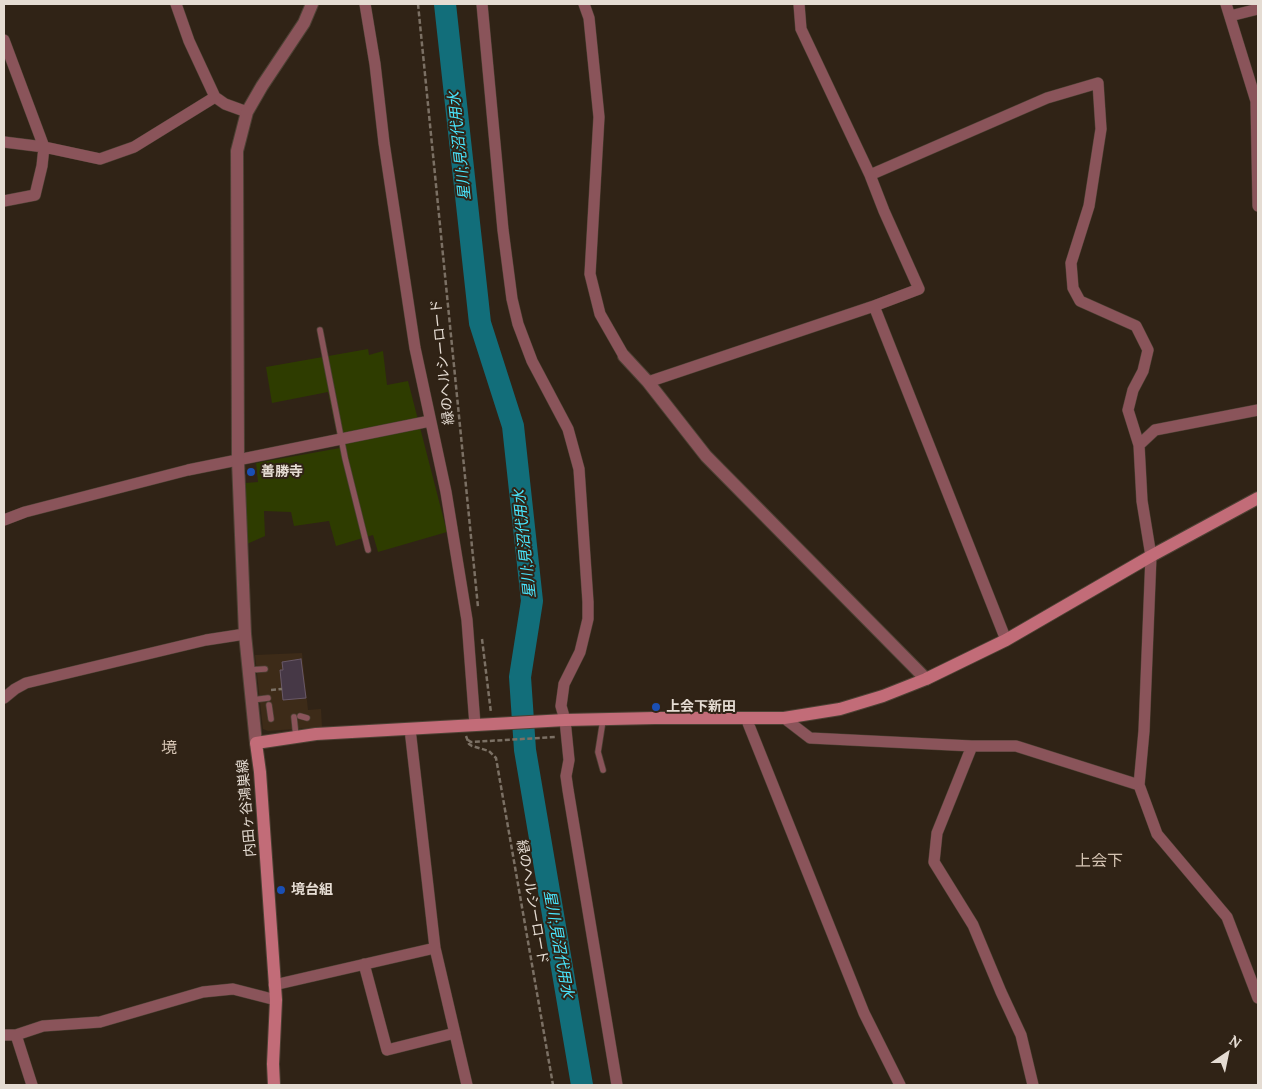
<!DOCTYPE html>
<html>
<head>
<meta charset="utf-8">
<style>
  body { margin:0 }
  #map { position:relative; width:1262px; height:1089px; overflow:hidden; background:#302316; font-family:Lora,serif }
  canvas { display:block }
  .frame { position:absolute; inset:0; border:5px solid #e5dcd3; pointer-events:none }
  .north { position:absolute; left:1202px; top:1029px; width:50px; height:50px; -webkit-text-stroke:4px #302316; paint-order:stroke; rotate:34deg; font-size:14px; font-weight:700; line-height:20px; text-align:center; color:#e5dcd3 }
  .north::after { content:''; display:block; margin:auto; width:18px; height:22px; background:#e5dcd3; clip-path:polygon(50% 0,100% 100%,50% 72%,0 100%) }
</style>
</head>
<body>
<div id="map">
<canvas width="1262" height="1089"></canvas>
<div class="frame"></div>
<div class="north">N</div>
</div>
<script>
const g = document.querySelector('canvas').getContext('2d');
g.lineJoin = 'round';
function fillPath(path, color) { g.fillStyle = color; g.fill(path, 'evenodd'); }
const toPath = rows => new Path2D(rows.map(r => 'M' + r).join(''));
function trace(path, color, width, dash) { g.strokeStyle = color; g.lineWidth = width; g.lineCap = dash ? 'butt' : 'round'; g.setLineDash(dash || []); g.stroke(path); }
function label(font, color, halo, rows, align = 'center') {
  g.font = font + ' Lora,"Noto Sans JP",serif'; g.lineWidth = 4; g.setLineDash([]); g.textBaseline = 'middle'; g.strokeStyle = halo; g.fillStyle = color; for (const [text, x, y, turn = 0] of rows) {
    g.save(); g.translate(x, y); g.rotate((+turn || 0) * Math.PI / 180); g.textAlign = isNaN(turn) ? turn : align; if (halo) g.strokeText(text, 0, 0); g.fillText(text, 0, 0); g.restore();
  }
}
const built = toPath([
  [302,653,308,710,321,709,322,727,268,731,263,729,255,655]
]);
const green = toPath([
  [368,349,369,355,383,351,387,385,408,381,447,532,378,552,373,535,336,546,329,521,294,526,291,512,264,511,265,536,247,544,245,483,258,482,256,463,340,448,328,392,272,403,266,367]
]);
const river = toPath([
  [445,4,480,323,513,426,532,601,520,677,525,750,582,1085]
]);
const building = toPath([
  [301,659,306,698,283,700,280,670,283,670,282,662,301,659]
]);
const path = toPath([
  [418,4,478,607],
  [482,639,491,713],
  [271,690,282,689],
  [466,736,469,744,472,746,489,751,496,758,553,1085],
  [468,740,471,742,556,737]
]);
const service = toPath([
  [320,330,345,458,368,550],
  [249,670,265,669],
  [252,700,268,698],
  [269,705,271,719],
  [300,716,307,718],
  [294,717,296,737],
  [603,720,598,752,603,770]
]);
const minor = toPath([
  [176,4,189,41,215,97,225,104,247,112],
  [365,4,375,64,384,143,415,348,446,492,467,620,475,725],
  [482,4,503,230,512,299,518,324,532,361,568,429,579,469,588,602,588,619,580,652,564,684,561,706,565,720,569,760,566,776,568,790,617,1085],
  [584,4,589,18,599,117,590,274,600,314,624,356],
  [1226,4,1256,101,1258,206],
  [1230,16,1258,9],
  [4,40,44,147,42,166,35,195,4,201],
  [4,142,44,147,100,159,134,147,215,97],
  [870,175,1047,98,1098,83,1101,129,1089,206,1071,263,1073,288,1080,301,1136,326,1148,350,1143,371,1133,390,1128,410,1139,445,1142,501,1151,556,1144,731,1139,785,1157,834,1227,917,1258,998],
  [874,306,1006,640],
  [648,382,874,306,919,289,884,211,870,175,801,29,799,4],
  [1139,445,1155,430,1258,410],
  [4,520,25,512,188,470,430,421],
  [4,698,15,689,26,683,206,640,245,634],
  [746,718,864,1013,900,1085],
  [784,718,810,738,972,746,1016,746,1139,785],
  [410,729,435,948,467,1085],
  [972,746,937,833,934,862,973,925,1001,992,1021,1035,1033,1085],
  [364,964,387,1050,455,1033],
  [274,985,435,948],
  [4,1035,16,1035,43,1026,100,1022,203,992,233,989,276,1000],
  [16,1035,32,1085]
]);
const tertiary = toPath([
  [624,356,648,382,706,456,926,679],
  [256,743,245,634,238,461,237,151,247,112,262,86,304,23,312,4]
]);
const secondary = toPath([
  [274,1085,273,1064,276,1000,260,772,256,743,316,734,565,720,655,718,784,718,840,709,883,696,926,679,1006,640,1151,556,1258,498]
]);
const markers = [
  [251,472,5,"#1a4fb4"],
  [656,707,5,"#1a4fb4"],
  [281,890,5,"#1a4fb4"]
];
const streetNames = [
  ["緑のヘルシーロード",443,362,-96],
  ["内田ヶ谷鴻巣線",247,808,-95],
  ["緑のヘルシーロード",532,902,80]
];
const poiNames = [
  ["善勝寺",261,472],
  ["上会下新田",666,707],
  ["境台組",291,890]
];
const waterNames = [
  ["星川;見沼代用水",460,146,-96],
  ["星川;見沼代用水",525,544,-96],
  ["星川;見沼代用水",558,944,80]
];
const quarterNames = [
  ["境",169,748],
  ["上会下",1099,861]
];
fillPath(built, '#3d2b18');
fillPath(green, '#2e3c00');
trace(river, '#126e7a', 22);
fillPath(building, '#463846');
trace(building, '#685867', 1);
trace(service, '#4d4134', 7);
trace(minor, '#4d4134', 12);
trace(tertiary, '#4d4134', 14);
trace(secondary, '#4d4134', 14);
trace(path, '#7b7064', 2.5, [5, 2.5]);
trace(service, '#8a545a', 5.5);
trace(minor, '#8a545a', 11);
trace(tertiary, '#8a545a', 12);
trace(secondary, '#c26c78', 12);
for (const [x, y, r, color] of markers) { const dot = new Path2D(); dot.arc(x, y, r, 0, 2 * Math.PI); g.fillStyle = color; g.fill(dot); trace(dot, '#302316', 2); }
label('14px', '#e5dcd3', '#302316', streetNames);
label('bold 14px', '#e5dcd3', '#302316', poiNames, 'left');
label('italic 15px', '#49e6fe', '#302316', waterNames);
label('16px', '#d4c3b2', '#302316', quarterNames);
</script>
</body>
</html>
